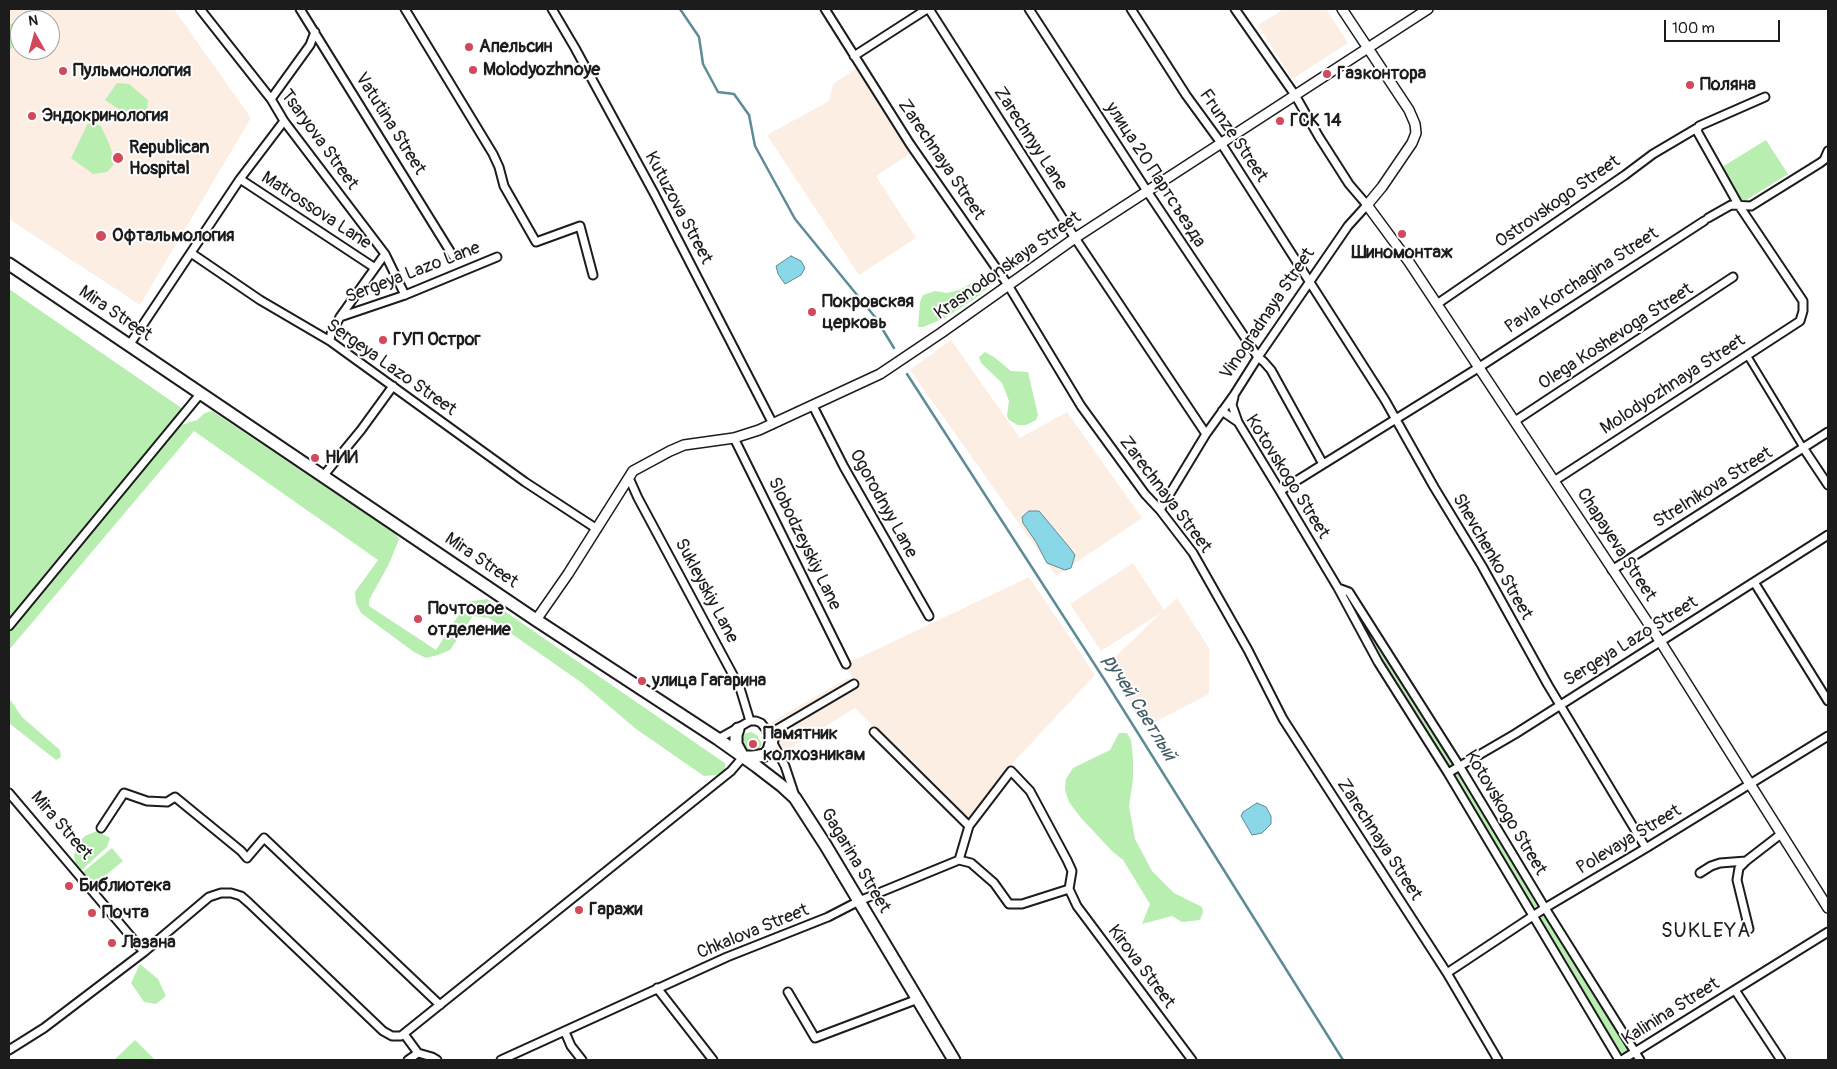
<!DOCTYPE html>
<html>
<head>
<meta charset="utf-8">
<style>
  body { margin:0 }
  #map { position:relative; width:1837px; height:1069px; overflow:hidden; background:#fff; font-family:Pangolin,sans-serif }
  canvas { display:block }
  .frame { position:absolute; inset:0; border:10px solid #1c1c1c; pointer-events:none }
  .north { position:absolute; left:10px; top:10px; width:50px; height:50px; box-sizing:border-box; background:#fff; border:1px solid #a4a4a4; border-radius:50%; rotate:353deg; font-size:14px; font-weight:700; line-height:20px; text-align:center; color:#1c1c1c }
  .north::after { content:''; display:block; margin:auto; width:18px; height:22px; background:#d1495b; clip-path:polygon(50% 0,100% 100%,50% 72%,0 100%) }
  .scale { position:absolute; left:1664px; top:20px; width:116px; height:22px; box-sizing:border-box; border:2px solid #1c1c1c; border-top:0; padding-left:6px; font-size:15px; line-height:18px; white-space:nowrap; color:#1c1c1c; -webkit-text-stroke:4px #fff; paint-order:stroke }
</style>
</head>
<body>
<div id="map">
<canvas width="1837" height="1069"></canvas>
<div class="frame"></div>
<div class="north">N</div>
<div class="scale">100 m</div>
</div>
<script>
const g = document.querySelector('canvas').getContext('2d');
g.lineJoin = 'round';
function fillPath(path, color) { g.fillStyle = color; g.fill(path, 'evenodd'); }
const toPath = rows => new Path2D(rows.map(r => 'M' + r).join(''));
function trace(path, color, width, dash) { g.strokeStyle = color; g.lineWidth = width; g.lineCap = dash ? 'butt' : 'round'; g.setLineDash(dash || []); g.stroke(path); }
function label(font, color, halo, rows, align = 'center') {
  g.font = font + ' Pangolin,sans-serif'; g.lineWidth = 4; g.setLineDash([]); g.textBaseline = 'middle'; g.strokeStyle = halo; g.fillStyle = color; for (const [text, x, y, turn = 0] of rows) {
    g.save(); g.translate(x, y); g.rotate((+turn || 0) * Math.PI / 180); g.textAlign = isNaN(turn) ? turn : align; if (halo) g.strokeText(text, 0, 0); g.fillText(text, 0, 0); g.restore();
  }
}
const built = toPath([
  [9,9,174,9,251,118,140,305,9,219],
  [20,20,50,20,50,50,20,50],
  [1280,9,1326,9,1348,43,1292,79,1258,25,1281,11],
  [857,68,911,153,876,176,916,238,859,275,767,135,829,101,833,84],
  [951,340,1020,438,1067,412,1142,518,1056,576,910,370],
  [1133,563,1164,610,1177,598,1209,648,1209,694,1145,727,1108,664,1161,613,1101,651,1070,604],
  [1029,577,1095,675,1007,769,969,819,855,708,782,753,768,724,848,678,854,682,846,664]
]);
const green = toPath([
  [26,10,30,18,29,20,20,20,20,34,9,52,9,24,12,24],
  [117,83,129,84,148,100,147,110,138,122,105,100],
  [89,121,101,126,110,146,115,163,107,172,93,174,71,158],
  [1766,140,1788,174,1743,202,1722,167],
  [990,276,994,283,974,299,945,318,923,327,918,327,920,302,923,295,935,291,947,293,959,290,982,278],
  [9,289,183,409,9,618],
  [985,352,994,357,1011,371,1028,372,1038,415,1036,420,1026,425,1018,425,1009,420,1007,416,1009,401,1002,383,981,363,979,357],
  [212,411,395,533,399,539,389,564,369,600,369,606,436,650,467,602,487,599,716,757,725,763,725,770,716,775,704,776,636,729,582,683,489,618,473,616,450,650,438,655,426,658,414,652,361,613,356,603,355,592,378,560,194,431,9,650,9,633,181,425,197,420,205,413],
  [1338,588,1349,592,1640,1060,1619,1060],
  [9,698,22,717,60,750,61,757,56,760,9,723],
  [751,732,757,735,762,744,759,751,749,755,739,740,744,734],
  [1119,733,1127,733,1131,740,1133,759,1133,779,1129,806,1135,839,1152,871,1174,893,1202,907,1203,912,1200,920,1182,922,1172,916,1142,924,1150,904,1123,860,1113,852,1081,818,1069,802,1065,790,1066,779,1073,768,1110,750],
  [97,831,110,838,107,847,83,869,77,870,74,856,77,844,85,836],
  [112,848,123,861,101,879,108,888,101,894,83,872],
  [140,964,158,979,166,996,156,1004,144,1002,131,983],
  [135,1040,155,1060,114,1060]
]);
const water = toPath([
  [791,256,801,261,805,268,801,275,785,284,778,274,776,266,791,256],
  [1029,511,1039,511,1069,547,1075,555,1071,568,1065,570,1047,563,1036,542,1023,523,1022,517,1029,511],
  [1257,803,1266,807,1271,816,1271,824,1262,833,1252,835,1241,816,1243,812,1257,803]
]);
const stream = toPath([
  [680,9,699,37,703,64,718,92,734,94,749,115,755,146,795,219,875,317,894,348],
  [907,374,1104,679,1343,1060]
]);
const pedestrian = toPath([
  [1747,355,1804,449]
]);
const minor = toPath([
  [200,9,271,99,284,121,385,254,405,295],
  [300,9,453,256],
  [405,9,493,154,499,167,504,186,536,242,580,226,593,275],
  [552,9,575,48,655,195,773,424],
  [825,9,910,144,1008,285,1081,406,1145,494,1160,510,1193,553,1248,650,1283,719,1447,973,1498,1060],
  [929,9,1075,238,1206,434],
  [1029,9,1147,191,1258,357,1264,362,1271,370,1323,464],
  [1131,9,1186,95,1221,143,1385,400,1434,487,1482,566,1548,685,1646,848],
  [854,56,927,9],
  [271,99,310,45,315,32],
  [240,179,375,268],
  [1708,218,1731,205,1751,206,1820,163,1824,160,1828,151],
  [191,253,260,300,330,341,525,482,597,529],
  [1437,304,1625,175,1653,154,1697,128],
  [340,317,405,295,497,257],
  [330,341,331,334,340,317,385,254],
  [130,344,240,179,284,121],
  [1234,397,1232,405,1238,422],
  [813,406,844,467,929,616],
  [1222,411,1238,422,1280,491,1338,588,1378,662,1448,773,1619,1060],
  [1515,421,1733,277],
  [734,438,846,664],
  [1804,449,1828,485],
  [324,475,361,430,393,386],
  [629,478,638,498,740,688,750,721],
  [1554,481,1800,321,1803,311,1803,301,1738,204,1697,131,1699,126,1765,97],
  [1280,491,1478,368,1704,221],
  [1160,510,1206,434,1234,395,1258,357,1348,226,1367,205,1349,184,1319,137,1295,95,1235,9],
  [1612,570,1828,432],
  [1754,582,1828,701],
  [1338,588,1349,592,1460,767,1545,908,1640,1060],
  [9,626,201,393],
  [874,732,969,826],
  [769,734,854,684],
  [718,739,750,721,756,721,761,723,765,728,785,766,795,796],
  [1448,773,1515,734,1828,535],
  [9,793,144,952],
  [101,828,124,793,147,801,167,802,175,797,241,851,247,858,264,838,440,1005],
  [959,860,969,826,1011,771,1030,791,1067,860,1072,871,1069,889,1077,906,1192,1060],
  [1700,873,1711,866,1720,863,1746,861],
  [1749,929,1737,880,1739,868,1746,861,1781,834],
  [1447,973,1545,908,1646,848,1828,736],
  [657,988,713,1060],
  [1735,990,1781,1060],
  [788,992,815,1038,918,999],
  [565,1032,571,1046,582,1060],
  [404,1034,418,1053],
  [9,1050,44,1028,144,952,209,897,221,893,231,893,241,896,249,903,383,1031,392,1036,401,1036,731,771,743,757],
  [418,1053,432,1057,437,1060],
  [408,1060,418,1053],
  [501,1060,727,957,828,917,859,901,959,860,971,863,994,883,1009,904,1022,904,1069,889],
  [1622,1060,1828,932]
]);
const tertiary = toPath([
  [1342,9,1409,110,1415,124,1416,133,1412,143,1382,187,1367,205,1409,262,1660,641,1828,908],
  [536,620,568,574,633,471,670,451,684,445,734,438,759,430,880,374,941,333,1075,238,1428,9]
]);
const primary = toPath([
  [9,264,536,620,718,739,756,766,782,786,795,798,826,846,954,1060],
  [738,729,736,735,736,744,743,757,753,757,765,755,769,750,772,740]
]);
const markers = [
  [469,47,5,"#d1495b"],
  [473,70,5,"#d1495b"],
  [63,71,5,"#d1495b"],
  [1327,74,5,"#d1495b"],
  [1690,85,5,"#d1495b"],
  [32,116,5,"#d1495b"],
  [1280,121,5,"#d1495b"],
  [118,158,6,"#d1495b"],
  [1402,234,5,"#d1495b"],
  [101,236,6,"#d1495b"],
  [812,312,5,"#d1495b"],
  [383,340,5,"#d1495b"],
  [315,458,5,"#d1495b"],
  [418,619,5,"#d1495b"],
  [642,681,5,"#d1495b"],
  [753,744,5,"#d1495b"],
  [69,886,5,"#d1495b"],
  [579,910,5,"#d1495b"],
  [92,913,5,"#d1495b"],
  [112,943,5,"#d1495b"]
];
const poiNames = [
  ["Апельсин",479,47],
  ["Molodyozhnoye",483,70],
  ["Пульмонология",73,71],
  ["Газконтора",1337,74],
  ["Поляна",1700,85],
  ["Эндокринология",42,116],
  ["ГСК 14",1290,121],
  ["Republican",129,148],
  ["Hospital",129,169],
  ["Офтальмология",112,236],
  ["Шиномонтаж",1402,253,"center"],
  ["Покровская",822,302],
  ["церковь",822,323],
  ["ГУП Острог",393,340],
  ["НИИ",325,458],
  ["Почтовое",428,609],
  ["отделение",428,630],
  ["улица Гагарина",652,681],
  ["Памятник",763,734],
  ["колхозникам",763,755],
  ["Библиотека",79,886],
  ["Гаражи",589,910],
  ["Почта",102,913],
  ["Лазана",122,943]
];
const streetNames = [
  ["Vatutina Street",390,124,58],
  ["Frunze Street",1233,136,56],
  ["Zarechnyy Lane",1030,139,57],
  ["Tsaryova Street",319,140,54],
  ["Zarechnaya Street",941,160,56],
  ["улица 20 Партсъезда",1155,175,57],
  ["Ostrovskogo Street",1558,202,-35],
  ["Kutuzova Street",678,208,62],
  ["Matrossova Lane",316,211,33],
  ["Krasnodonskaya Street",1008,266,-35],
  ["Sergeya Lazo Lane",413,273,-21],
  ["Pavla Korchagina Street",1582,281,-33],
  ["Mira Street",115,314,34],
  ["Vinogradnaya Street",1268,314,-56],
  ["Olega Koshevoga Street",1616,337,-33],
  ["Sergeya Lazo Street",391,368,35],
  ["Molodyozhnaya Street",1673,385,-33],
  ["Kotovskogo Street",1287,477,58],
  ["Strelnikova Street",1713,488,-32],
  ["Zarechnaya Street",1165,495,53],
  ["Ogorodnyy Lane",883,504,61],
  ["Slobodzeyskiy Lane",804,544,64],
  ["Chapayeva Street",1616,545,57],
  ["Shevchenko Street",1492,557,60],
  ["Mira Street",481,561,34],
  ["Sukleyskiy Lane",706,591,62],
  ["Sergeya Lazo Street",1631,642,-32],
  ["Kotovskogo Street",1505,813,59],
  ["Mira Street",61,826,49],
  ["Zarechnaya Street",1379,840,57],
  ["Polevaya Street",1629,840,-31],
  ["Gagarina Street",855,861,59],
  ["Chkalova Street",753,932,-22],
  ["Kirova Street",1141,967,53],
  ["Kalinina Street",1671,1012,-32]
];
const waterNames = [
  ["ручей Светлый",1139,708,58]
];
const quarterNames = [
  ["SUKLEYA",1706,932]
];
fillPath(built, '#fdeee4');
fillPath(green, '#b8eeb0');
fillPath(water, '#89d7e7');
trace(water, '#5d8c96', 1);
trace(stream, '#5d8c96', 2.5);
trace(pedestrian, '#1c1c1c', 9);
trace(minor, '#1c1c1c', 11);
trace(tertiary, '#1c1c1c', 12);
trace(primary, '#1c1c1c', 15);
trace(pedestrian, '#fff', 5);
trace(minor, '#fff', 7);
trace(tertiary, '#fff', 9);
trace(primary, '#fff', 11);
for (const [x, y, r, color] of markers) { const dot = new Path2D(); dot.arc(x, y, r, 0, 2 * Math.PI); g.fillStyle = color; g.fill(dot); trace(dot, '#fff', 2); }
label('bold 18px', '#1c1c1c', '#fff', poiNames, 'left');
label('18px', '#1c1c1c', '#fff', streetNames);
label('italic 19px', '#425d63', '#fff', waterNames);
g.letterSpacing = '1px';
label('20px', '#1c1c1c', '#fff', quarterNames);
g.letterSpacing = '0px';
</script>
</body>
</html>
